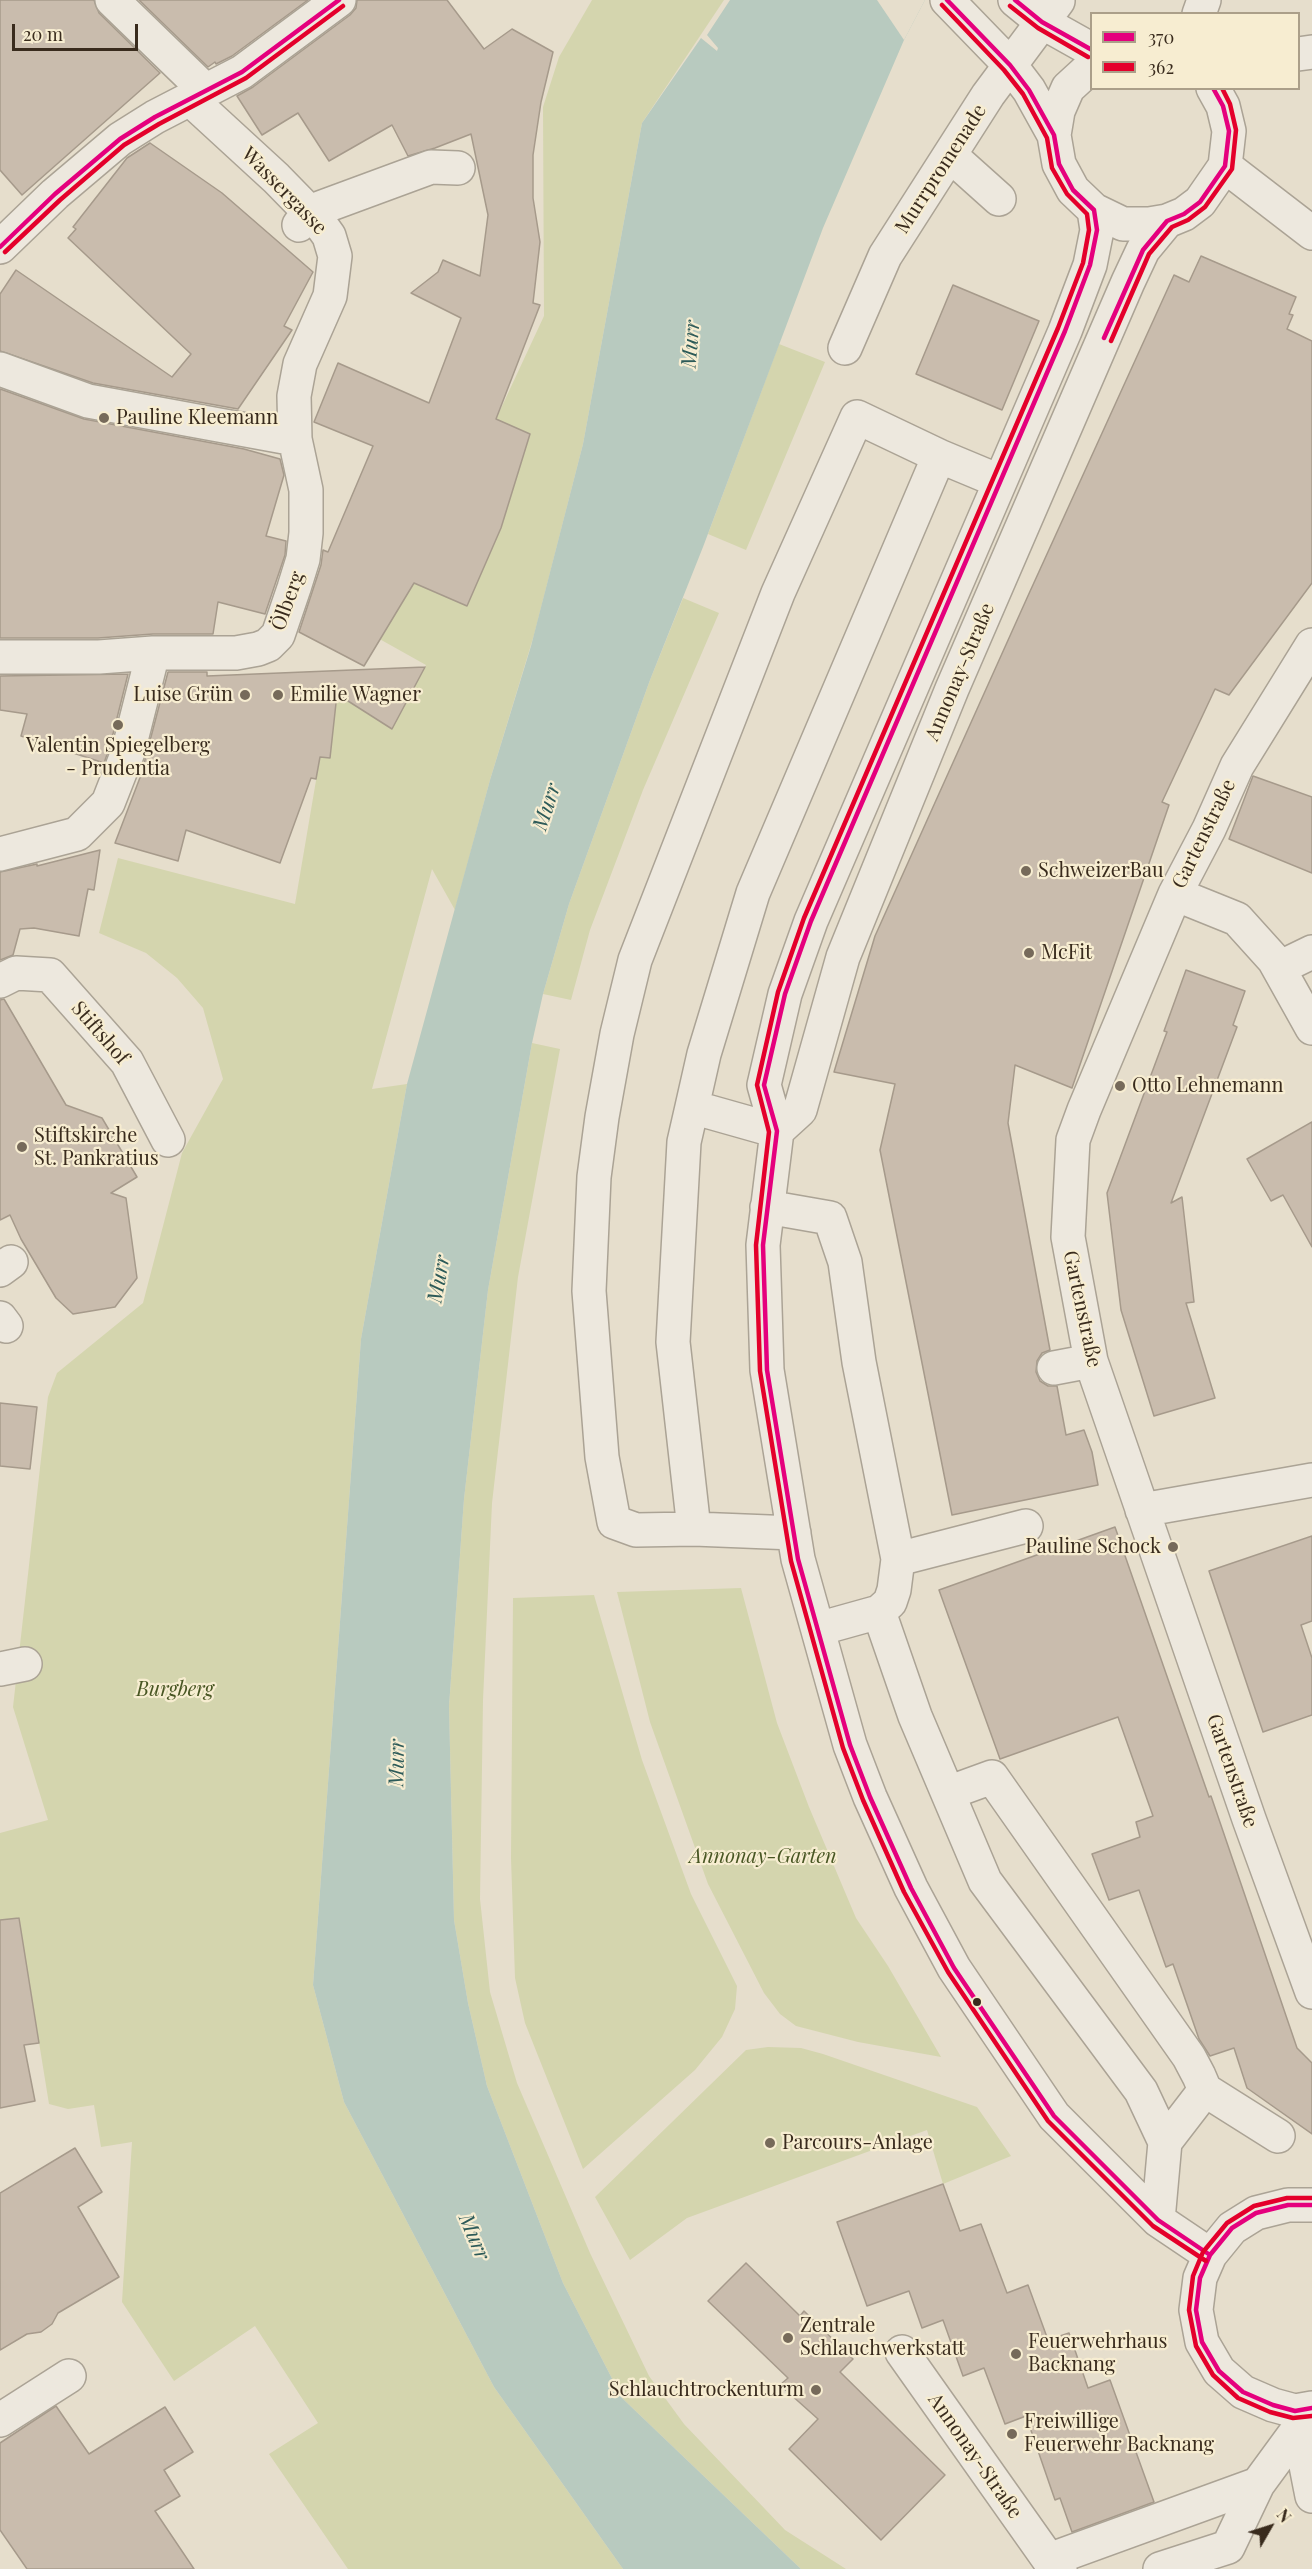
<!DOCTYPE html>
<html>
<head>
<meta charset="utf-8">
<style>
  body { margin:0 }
  #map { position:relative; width:1312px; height:2569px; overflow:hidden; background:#e6decc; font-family:"Playfair Display",serif }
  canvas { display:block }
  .legend { position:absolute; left:1090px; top:12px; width:210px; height:78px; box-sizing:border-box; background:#f7edd1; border:2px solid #ab9f89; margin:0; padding:8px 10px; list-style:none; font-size:18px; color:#392b1d }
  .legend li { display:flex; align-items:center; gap:12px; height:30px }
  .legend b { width:30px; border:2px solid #ab9f89 }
  .north { position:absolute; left:1240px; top:2497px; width:60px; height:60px; -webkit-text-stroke:4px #f7edd1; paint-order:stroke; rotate:51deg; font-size:16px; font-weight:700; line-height:24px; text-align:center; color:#392b1d }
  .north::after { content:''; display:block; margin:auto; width:21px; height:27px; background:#392b1d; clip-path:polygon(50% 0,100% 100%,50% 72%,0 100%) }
  .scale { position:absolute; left:12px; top:24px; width:126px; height:27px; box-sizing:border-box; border:3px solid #392b1d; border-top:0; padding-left:8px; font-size:18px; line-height:21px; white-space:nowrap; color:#392b1d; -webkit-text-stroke:4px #f7edd1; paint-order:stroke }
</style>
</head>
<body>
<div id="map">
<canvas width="1312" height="2569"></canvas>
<ul class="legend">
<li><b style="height:8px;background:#e5007d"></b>370</li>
<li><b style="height:8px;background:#e4002b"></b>362</li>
</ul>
<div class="north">N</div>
<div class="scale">20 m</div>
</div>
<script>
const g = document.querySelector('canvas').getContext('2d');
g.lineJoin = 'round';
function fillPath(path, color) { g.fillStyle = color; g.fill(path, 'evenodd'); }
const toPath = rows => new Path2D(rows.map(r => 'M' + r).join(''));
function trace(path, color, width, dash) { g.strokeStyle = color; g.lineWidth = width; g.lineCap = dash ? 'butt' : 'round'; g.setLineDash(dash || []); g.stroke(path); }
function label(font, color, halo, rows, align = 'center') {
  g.font = font + ' "Playfair Display",serif'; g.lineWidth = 4.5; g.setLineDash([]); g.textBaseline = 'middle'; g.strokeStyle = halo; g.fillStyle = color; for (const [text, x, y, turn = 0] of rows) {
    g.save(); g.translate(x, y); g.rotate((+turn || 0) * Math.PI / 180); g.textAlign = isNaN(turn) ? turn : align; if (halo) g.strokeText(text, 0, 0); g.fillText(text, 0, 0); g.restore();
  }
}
const green = toPath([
  [592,0,724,0,642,123,583,444,534,635,490,780,455,910,432,869,372,1089,407,1084,361,1339,313,1985,344,2102,494,2387,623,2569,348,2569,269,2454,318,2423,255,2326,174,2381,122,2302,132,2142,101,2147,94,2105,68,2109,49,2104,21,1931,0,1934,0,1833,48,1820,13,1707,48,1397,57,1373,143,1303,182,1153,223,1079,203,1008,177,978,146,953,99,933,118,858,295,904,320,757,330,758,332,735,325,687,392,728,426,665,367,632,393,618,405,598,406,579,467,606,508,500,530,435,496,419,544,316,543,107,559,57],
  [779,344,825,362,746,550,708,534],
  [683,598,719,613,643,790,590,930,571,1000,543,994,569,904,650,680],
  [532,1043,560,1049,518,1277,492,1503,483,1700,480,1899,490,1992,517,2083,590,2253,649,2376,684,2424,785,2530,846,2569,801,2569,622,2398,563,2283,487,2086,468,2003,454,1920,449,1706,464,1499,488,1290],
  [741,1588,777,1723,809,1807,856,1918,888,1966,941,2057,858,2042,796,2026,780,2014,764,1993,708,1884,650,1722,617,1592],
  [594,1595,642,1760,691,1894,737,1986,735,2009,722,2037,695,2070,583,2169,525,2023,515,1978,511,1858,513,1598],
  [768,2047,801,2048,823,2054,977,2107,1011,2156,943,2184,927,2130,687,2218,630,2260,595,2197,746,2050]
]);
const water = toPath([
  [730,0,925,0,904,40,823,228,703,547,650,680,569,904,543,994,532,1043,488,1290,464,1499,449,1706,454,1920,468,2003,487,2086,563,2283,622,2398,801,2569,623,2569,494,2387,344,2102,313,1985,361,1339,407,1084,490,780,531,646,583,444,642,123,701,38,717,51,718,48,707,35]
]);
const pier = toPath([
  [877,0,925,0,904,40]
]);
const building = toPath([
  [0,0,94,0,99,13,160,73,22,195,0,170,0,0],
  [139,0,308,0,232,56,216,64,215,62,208,67,139,0],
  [357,0,447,0,484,49,512,29,553,52,541,102,533,155,533,198,540,242,533,303,540,305,496,419,530,434,501,528,467,606,414,583,364,666,299,632,321,565,323,550,328,552,373,446,314,422,338,363,429,403,461,318,411,293,438,272,443,260,480,276,488,215,471,134,435,148,408,156,392,125,329,161,298,113,262,135,237,96,253,87,350,15,356,8,357,0],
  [150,143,222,193,313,272,284,326,292,330,238,409,93,383,0,351,0,294,16,270,172,377,191,354,68,238,76,229,73,227,127,158,150,143],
  [1201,256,1296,297,1289,314,1293,315,1287,329,1312,341,1312,583,1229,695,1215,689,1162,802,1169,805,1072,1088,1015,1065,1008,1123,1050,1350,1042,1353,1037,1361,1036,1372,1040,1381,1048,1386,1057,1386,1066,1435,1084,1430,1092,1452,1098,1485,952,1515,880,1150,895,1084,834,1072,875,936,1027,598,1174,275,1189,282,1201,256],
  [953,285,1039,321,1002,410,916,374,953,285],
  [0,389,84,419,244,449,280,459,284,475,266,536,286,541,285,555,265,614,218,602,213,634,153,634,98,638,0,638,0,389],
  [425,667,392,729,337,694,330,758,320,757,316,779,311,778,280,863,186,830,178,861,115,843,141,775,168,672,207,672,207,676,425,667],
  [128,674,110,746,104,763,21,736,27,714,0,710,0,676,128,674],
  [1253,776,1312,797,1312,873,1229,839,1253,776],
  [100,850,94,890,88,889,79,936,34,928,20,929,13,955,0,960,0,872,37,864,37,866,100,850],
  [1186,970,1245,991,1233,1025,1237,1027,1171,1203,1182,1197,1194,1302,1186,1303,1215,1398,1154,1416,1121,1310,1107,1193,1167,1032,1164,1031,1186,970],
  [4,999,66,1105,102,1118,137,1177,111,1193,126,1198,137,1278,115,1307,73,1314,56,1298,21,1239,10,1215,0,1220,0,1000,4,999],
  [1312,1122,1312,1247,1283,1195,1271,1201,1247,1159,1312,1122],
  [0,1403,37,1407,30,1469,0,1466,0,1403],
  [1115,1527,1209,1797,1211,1796,1297,2048,1312,2063,1312,2134,1247,2088,1234,2048,1210,2056,1199,2039,1173,1964,1166,1967,1139,1890,1109,1900,1092,1854,1140,1837,1136,1822,1153,1816,1118,1717,1000,1759,939,1590,1115,1527],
  [1312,1536,1312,1621,1301,1625,1312,1658,1312,1715,1263,1732,1209,1571,1312,1536],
  [19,1918,39,2043,24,2045,35,2101,0,2108,0,1920,19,1918],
  [75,2148,102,2192,78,2207,119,2277,58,2313,52,2324,41,2332,27,2334,0,2350,0,2193,75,2148],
  [943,2184,960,2231,981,2224,1007,2293,1028,2285,1048,2340,1069,2333,1088,2388,1110,2380,1154,2502,1072,2532,1060,2498,1055,2500,1026,2416,1005,2424,984,2368,963,2376,943,2320,922,2328,909,2291,867,2306,837,2222,943,2184],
  [746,2263,800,2316,804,2311,853,2359,840,2372,945,2475,881,2540,789,2449,818,2419,780,2385,788,2378,708,2301,746,2263],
  [56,2406,89,2454,165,2407,193,2452,164,2470,180,2496,155,2511,194,2569,27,2569,0,2530,0,2443,56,2406]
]);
const minor = toPath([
  [112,0,206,91],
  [947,0,1010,65,1029,90,1054,135],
  [1015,0,1042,22,1092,50],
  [1199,14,1204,0],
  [1298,54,1312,52],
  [1092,66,1068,88,1058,111,1054,135,1059,164,1073,190,1094,210,1123,224,1149,224,1167,221,1184,214,1200,202,1225,166,1229,131,1223,106,1213,88],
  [951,156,999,199],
  [1225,166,1312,233],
  [1094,210,1097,230,1090,265,1065,331,811,921,785,994,764,1085,777,1131,763,1245,767,1370,798,1559,850,1745,870,1797,911,1888,954,1968,1054,2116,1158,2220,1210,2255],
  [299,225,309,212,393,181,431,167,458,168],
  [0,247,55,194,120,139,155,117,242,72,339,0],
  [845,348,885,256,988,95,1058,1],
  [0,369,88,401,295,439],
  [939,456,999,481],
  [1312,645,1237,766,1209,829,1175,894,1084,1110,1073,1140,1068,1237,1091,1361,1249,1819,1312,1992],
  [0,657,99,657,153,653,236,653,258,649,268,645,278,635,294,588,303,559,306,533,306,490,295,439,294,396,300,364,330,296,335,256,329,236,319,222,276,178,190,99],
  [0,854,77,834,108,803,128,752,153,653],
  [1175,894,1237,919,1274,960,1312,1028],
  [1279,968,1312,952],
  [0,981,16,973,50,975,127,1062,168,1140],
  [692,1107,777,1131],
  [777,1131,800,1110,843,957,952,689,1128,282,1143,250,1167,221],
  [767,1207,830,1218,845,1262,859,1362,898,1559,894,1590,890,1602,879,1612,818,1629],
  [0,1270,11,1262],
  [0,1318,6,1326],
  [1054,1368,1091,1361],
  [1142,1510,1312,1480],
  [694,1529,673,1342,684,1142,692,1107,704,1054,753,893,939,456,857,417,778,593,635,960,617,1034,602,1117,594,1177,589,1291,602,1457,614,1522,636,1530,694,1529,794,1533],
  [898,1559,1026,1526],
  [879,1612,915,1716,985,1881,1141,2091,1165,2142],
  [0,1669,25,1664],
  [948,1793,992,1777,1189,2057,1199,2076,1205,2090,1165,2142,1158,2220],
  [1205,2090,1278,2136],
  [1312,2205,1288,2205,1256,2213,1232,2228,1210,2255,1200,2278,1196,2310,1202,2342,1219,2371,1243,2392,1273,2405,1295,2411,1312,2408],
  [902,2352,1049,2560,1060,2569],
  [1296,2415,1312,2496],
  [0,2420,69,2376],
  [1049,2560,1258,2484],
  [1160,2569,1228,2547,1258,2484,1299,2428]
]);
const bus1 = toPath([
  [947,0,1010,65,1029,90,1054,135,1059,164,1073,190,1094,210,1097,230,1090,265,1065,331,811,921,785,994,764,1085,777,1131,763,1245,767,1370,798,1559,850,1745,870,1797,911,1888,954,1968,1054,2116,1158,2220,1210,2255],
  [1015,0,1042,22,1092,50],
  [0,247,55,194,120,139,155,117,242,72,339,0],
  [1104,338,1143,250,1167,221,1184,214,1200,202,1225,166,1229,131,1223,106,1213,88],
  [1312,2205,1288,2205,1256,2213,1232,2228,1210,2255,1200,2278,1196,2310,1202,2342,1219,2371,1243,2392,1273,2405,1295,2411,1312,2408]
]);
const bus2 = toPath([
  [942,5,1004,70,1023,94,1047,138,1052,168,1067,194,1087,214,1089,230,1083,263,1058,328,804,918,778,992,757,1085,769,1132,756,1245,760,1371,791,1561,843,1748,863,1800,904,1892,948,1972,1048,2121,1153,2226,1206,2261],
  [1010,6,1038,28,1088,57],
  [5,252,60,200,124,145,159,124,246,78,343,6],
  [1111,341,1149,254,1172,227,1188,220,1205,207,1232,169,1236,130,1230,104,1222,88],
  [1312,2198,1287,2198,1254,2206,1227,2223,1203,2252,1193,2276,1189,2310,1196,2346,1213,2375,1238,2398,1270,2412,1293,2418,1312,2416]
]);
const markers = [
  [104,418,6,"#766a5a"],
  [245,695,6,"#766a5a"],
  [278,695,6,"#766a5a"],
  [118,725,6,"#766a5a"],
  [1026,871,6,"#766a5a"],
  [1029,953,6,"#766a5a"],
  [1120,1086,6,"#766a5a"],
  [22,1147,6,"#766a5a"],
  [1173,1547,6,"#766a5a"],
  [977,2002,5,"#392b1d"],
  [770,2143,6,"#766a5a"],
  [788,2338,6,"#766a5a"],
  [1016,2354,6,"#766a5a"],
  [816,2390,6,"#766a5a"],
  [1012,2434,6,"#766a5a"]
];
const streetNames = [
  ["Murrpromenade",941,169,-57],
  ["Wassergasse",284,191,46],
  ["Ölberg",288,601,-70],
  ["Annonay-Straße",960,672,-67],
  ["Gartenstraße",1204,834,-64],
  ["Stiftshof",100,1033,49],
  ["Gartenstraße",1082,1309,78],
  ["Gartenstraße",1232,1771,71],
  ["Annonay-Straße",975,2456,55]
];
const poiNames = [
  ["Pauline Kleemann",116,418],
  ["Luise Grün",233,695,"right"],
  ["Emilie Wagner",290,695],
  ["Valentin Spiegelberg",118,746,"center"],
  ["- Prudentia",118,769,"center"],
  ["SchweizerBau",1038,871],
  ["McFit",1041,953],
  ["Otto Lehnemann",1132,1086],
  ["Stiftskirche",34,1136],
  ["St. Pankratius",34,1159],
  ["Pauline Schock",1161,1547,"right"],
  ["Parcours-Anlage",782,2143],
  ["Zentrale",800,2326],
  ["Schlauchwerkstatt",800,2349],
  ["Feuerwehrhaus",1028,2342],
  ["Backnang",1028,2365],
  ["Schlauchtrockenturm",804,2390,"right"],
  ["Freiwillige",1024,2422],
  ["Feuerwehr Backnang",1024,2445]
];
const parkNames = [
  ["Burgberg",175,1690],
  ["Annonay-Garten",763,1857]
];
const waterNames = [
  ["Murr",691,344,-85],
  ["Murr",547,807,-72],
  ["Murr",439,1279,-80],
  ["Murr",397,1763,-89],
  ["Murr",474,2237,67]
];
fillPath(green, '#d4d5ae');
fillPath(water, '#b8cabf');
fillPath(pier, '#e6decc');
fillPath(building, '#c9bcad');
trace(building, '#a69a8b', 1.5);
trace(minor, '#aba395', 36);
trace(minor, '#ede8de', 33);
trace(bus1, '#e5007d', 4.5);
trace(bus2, '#e4002b', 4.5);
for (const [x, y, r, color] of markers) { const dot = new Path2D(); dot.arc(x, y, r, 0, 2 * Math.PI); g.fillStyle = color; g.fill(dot); trace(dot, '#f7edd1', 2); }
label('20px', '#392b1d', '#f7edd1', streetNames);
label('20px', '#392b1d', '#f7edd1', poiNames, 'left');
label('italic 20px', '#485623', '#f7edd1', parkNames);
label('italic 21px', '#2c5a58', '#f7edd1', waterNames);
</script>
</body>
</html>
